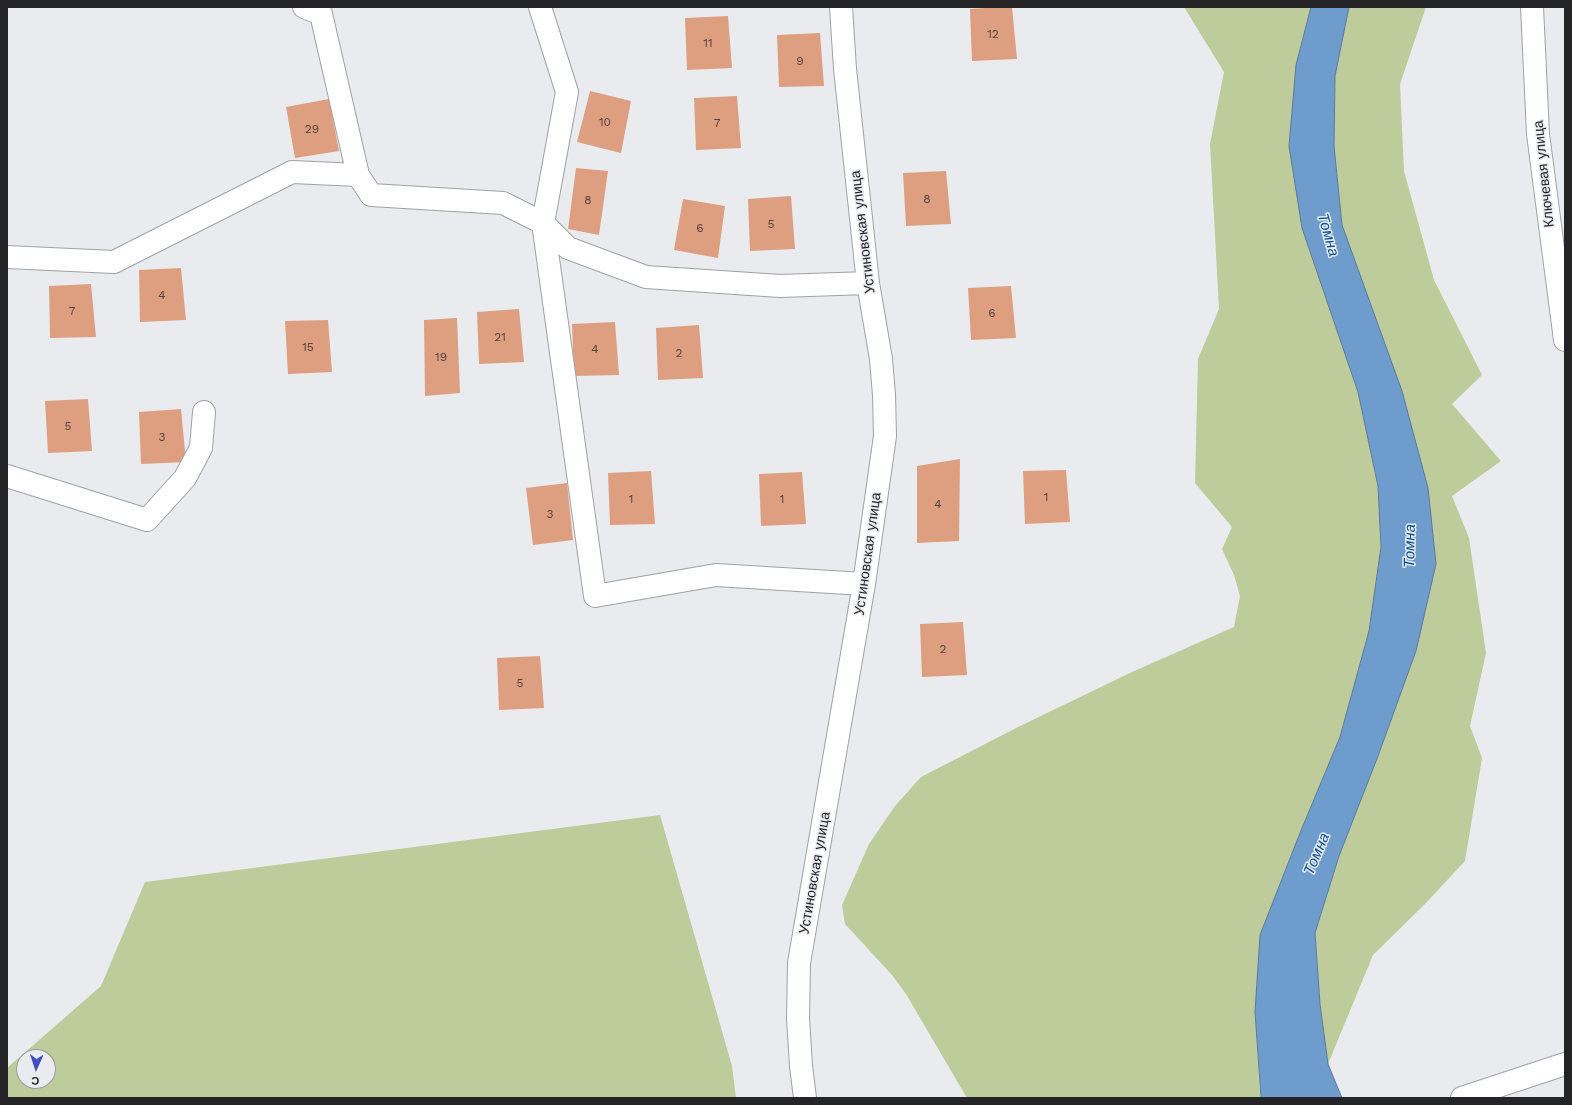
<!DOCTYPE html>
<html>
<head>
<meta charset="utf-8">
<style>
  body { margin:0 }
  #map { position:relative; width:1572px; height:1105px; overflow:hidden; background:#eaebef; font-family:"Work Sans",sans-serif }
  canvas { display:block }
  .frame { position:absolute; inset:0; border:8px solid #242426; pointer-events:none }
  .north { position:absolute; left:16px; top:1049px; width:40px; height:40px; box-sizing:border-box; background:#eaebef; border:1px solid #9b9b9f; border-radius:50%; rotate:183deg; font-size:11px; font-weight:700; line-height:16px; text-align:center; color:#242426 }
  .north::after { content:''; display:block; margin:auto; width:14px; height:18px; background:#3f4fc3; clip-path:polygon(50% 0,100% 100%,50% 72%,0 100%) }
</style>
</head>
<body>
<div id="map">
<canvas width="1572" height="1105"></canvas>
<div class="frame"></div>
<div class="north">С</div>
</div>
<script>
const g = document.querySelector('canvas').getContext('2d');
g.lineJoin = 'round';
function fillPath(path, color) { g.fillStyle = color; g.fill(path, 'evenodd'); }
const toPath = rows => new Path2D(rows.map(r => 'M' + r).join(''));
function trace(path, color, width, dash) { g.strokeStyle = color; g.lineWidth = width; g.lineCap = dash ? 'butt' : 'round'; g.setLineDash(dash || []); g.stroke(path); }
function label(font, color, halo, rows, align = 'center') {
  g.font = font + ' "Work Sans",sans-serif'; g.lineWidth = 3; g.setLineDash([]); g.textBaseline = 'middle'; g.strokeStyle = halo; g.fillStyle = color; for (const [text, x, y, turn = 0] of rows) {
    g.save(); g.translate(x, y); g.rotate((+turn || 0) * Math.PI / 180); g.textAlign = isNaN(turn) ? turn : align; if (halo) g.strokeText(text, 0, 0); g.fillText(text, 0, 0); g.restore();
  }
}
const green = toPath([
  [1184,7,1311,7,1296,65,1302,228,1358,392,1378,486,1381,547,1369,631,1340,737,1300,833,1260,935,1255,1012,1260,1097,967,1098,906,994,892,975,845,924,842,905,869,844,895,806,921,777,1018,727,1132,672,1234,627,1240,596,1234,575,1222,549,1232,527,1195,483,1198,359,1219,309,1210,144,1224,72],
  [1349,7,1426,7,1400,84,1404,171,1434,280,1482,375,1452,404,1501,461,1452,496,1469,538,1486,653,1470,726,1482,758,1465,861,1425,904,1373,955,1328,1064,1320,1004,1315,933,1339,856,1378,756,1416,651,1436,564,1361,280,1342,225,1334,146,1335,76],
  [660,815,732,1066,736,1098,7,1098,7,1068,101,986,145,882],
  [24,1057,48,1057,48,1081,24,1081]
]);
const water = toPath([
  [1311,7,1349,7,1335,76,1334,146,1342,225,1402,391,1428,488,1436,564,1416,651,1378,756,1339,856,1315,933,1320,1004,1328,1064,1342,1098,1261,1098,1255,1012,1260,935,1300,833,1340,737,1369,631,1381,547,1378,486,1358,392,1302,228,1289,146,1296,65,1311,7]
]);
const building = toPath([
  [1001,7,1012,7,1017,59,972,61,970,9],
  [728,16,732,68,687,70,685,18],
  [820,33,824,86,779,87,777,35],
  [590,91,631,101,621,153,577,142],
  [737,96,741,148,696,150,694,98],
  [329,99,339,151,295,158,286,107],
  [576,168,608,171,599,235,568,229],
  [946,171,951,224,906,226,903,173],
  [791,196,795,249,750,251,748,199],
  [683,199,725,206,718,258,674,250],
  [181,268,186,320,140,322,139,270],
  [91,284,96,337,50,338,49,286],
  [1011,286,1016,338,971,340,968,288],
  [519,309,524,362,479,364,477,312],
  [457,318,460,393,425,396,424,320],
  [328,320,332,372,288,374,285,321],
  [615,322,619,375,574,376,572,324],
  [699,325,703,378,658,380,656,328],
  [88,399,92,451,48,453,45,401],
  [181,409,186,462,141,464,139,412],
  [960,459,959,541,917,543,917,466],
  [1066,470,1070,522,1025,524,1023,471],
  [651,471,655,524,610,525,608,473],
  [802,472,806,524,761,526,759,474],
  [567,483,573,540,533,545,526,488],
  [963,622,967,675,922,677,920,624],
  [540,656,544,708,499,710,497,658]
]);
const minor = toPath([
  [304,7,321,14,358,175,371,195,503,203,543,223,568,248,646,277,780,286,868,283],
  [540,7,567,92,543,223,595,596,716,575,864,584],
  [1532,7,1538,134,1565,340],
  [7,257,114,262,292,172,358,175],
  [7,476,147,520,185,478,201,448,204,412],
  [805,1098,801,1066,798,1019,799,963,864,584,885,436,884,395,881,359,868,283,845,69,841,7],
  [1462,1098,1565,1064]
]);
const numberNames = [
  ["12",993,34],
  ["11",708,43],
  ["9",800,61],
  ["10",605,122],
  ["7",717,123],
  ["29",312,129],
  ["8",927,199],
  ["8",588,200],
  ["5",771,224],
  ["6",700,228],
  ["4",162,295],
  ["7",72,311],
  ["6",992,313],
  ["21",500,337],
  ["15",308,347],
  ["4",595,349],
  ["2",679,353],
  ["19",441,357],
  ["5",68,426],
  ["3",162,437],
  ["1",1046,497],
  ["1",631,499],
  ["1",782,499],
  ["4",938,504],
  ["3",550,514],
  ["2",943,649],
  ["5",520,683]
];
const streetNames = [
  ["Ключевая улица",1544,174,-96],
  ["Устиновская улица",863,232,-97],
  ["Устиновская улица",868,554,-82],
  ["Устиновская улица",815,873,-80]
];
const waterNames = [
  ["Томна",1328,235,74],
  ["Томна",1410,546,-89],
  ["Томна",1317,854,-67]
];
fillPath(green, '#becb9a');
fillPath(water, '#6e9dcd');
trace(water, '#58799b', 1);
fillPath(building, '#dd9f7f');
trace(minor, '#a0a1a5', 24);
trace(minor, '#fff', 22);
label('12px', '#52433c', null, numberNames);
label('14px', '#242426', '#eaebef', streetNames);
label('italic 15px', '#004d88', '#eaebef', waterNames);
</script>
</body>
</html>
